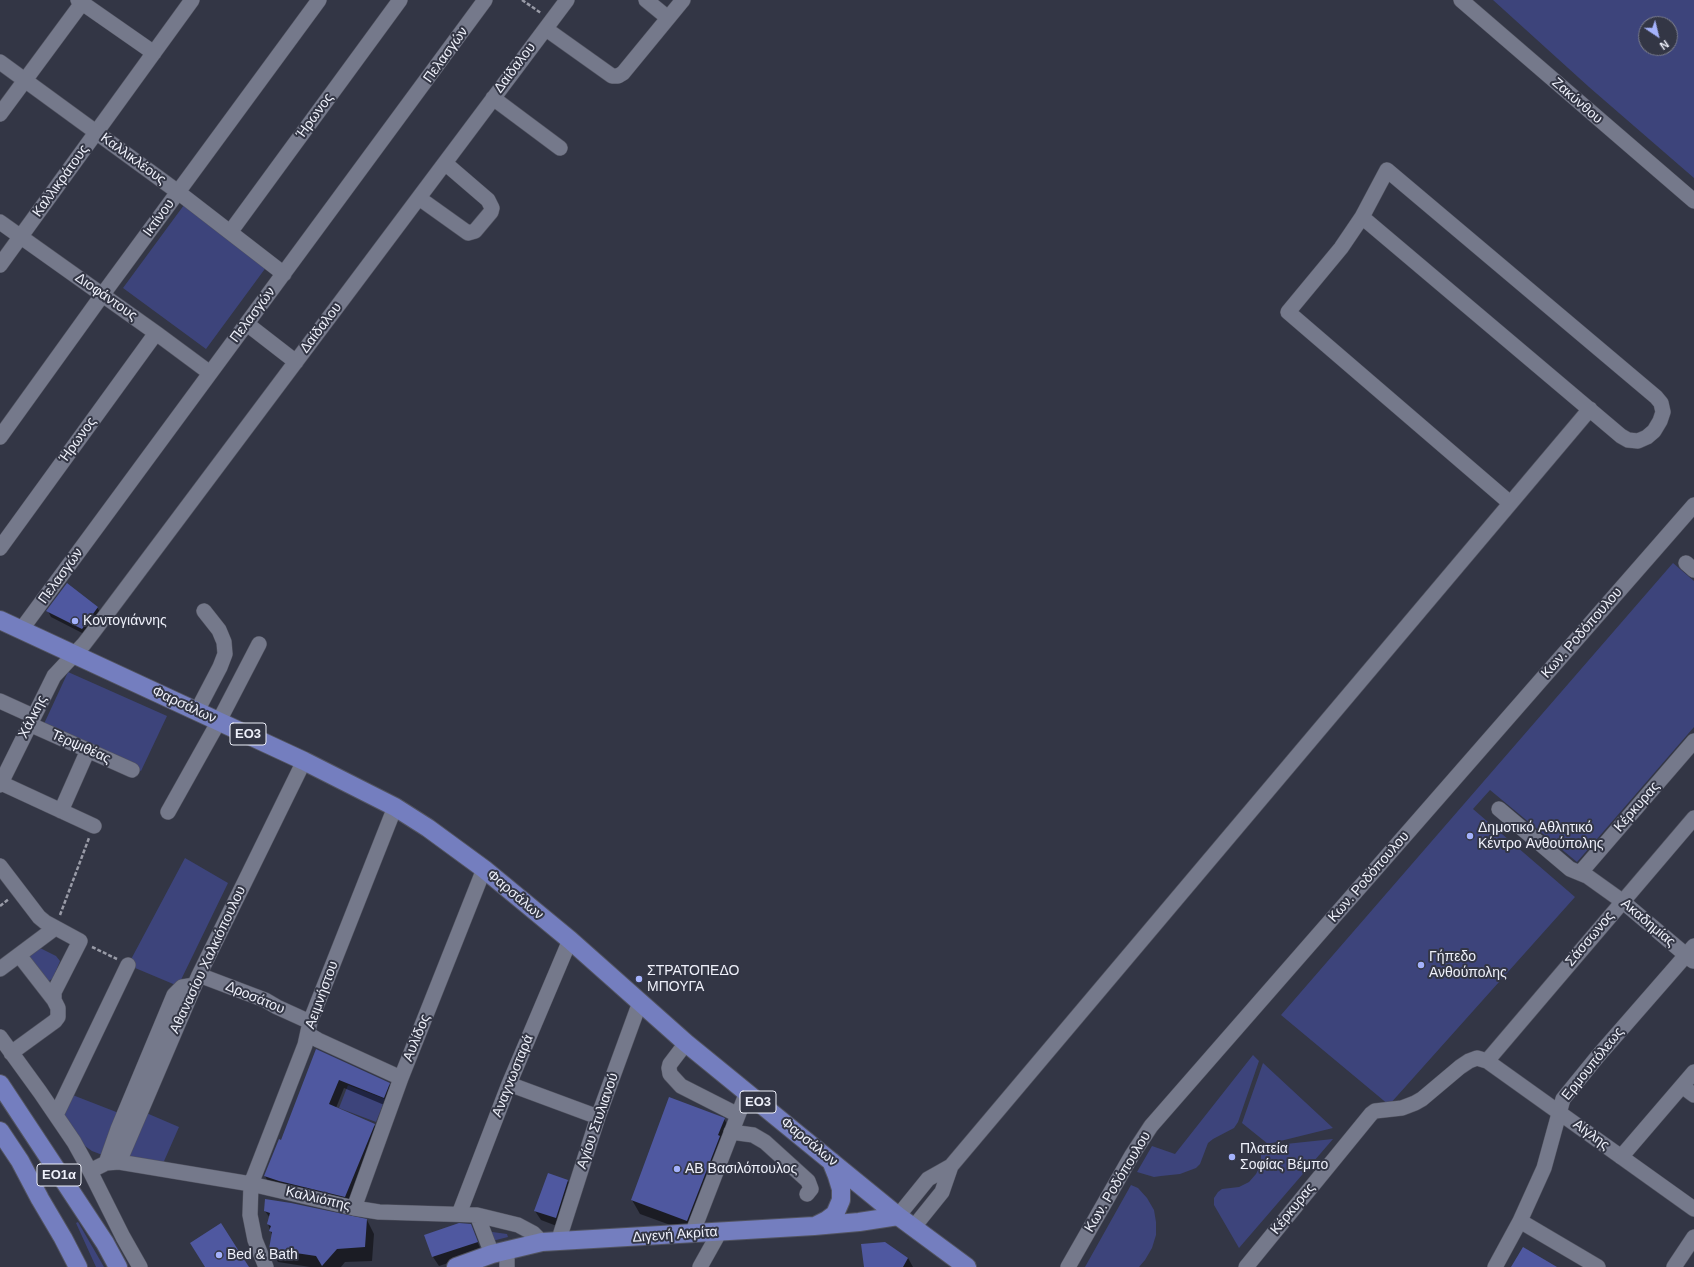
<!DOCTYPE html>
<html>
<head>
<meta charset="utf-8">
<style>
  body { margin:0 }
  #map { position:relative; width:1694px; height:1267px; overflow:hidden; background:#333645; font-family:Arial,sans-serif }
  canvas { display:block }
  .north { position:absolute; left:1638px; top:16px; width:40px; height:40px; box-sizing:border-box; background:#333645; border:1px solid #7e808d; border-radius:50%; rotate:145deg; font-size:11px; font-weight:700; line-height:16px; text-align:center; color:#eef0fa }
  .north::after { content:''; display:block; margin:auto; width:14px; height:18px; background:#a4b2fc; clip-path:polygon(50% 0,100% 100%,50% 72%,0 100%) }
</style>
</head>
<body>
<div id="map">
<canvas width="1694" height="1267"></canvas>
<div class="north">N</div>
</div>
<script>
const g = document.querySelector('canvas').getContext('2d');
g.lineJoin = 'round';
function fillPath(path, color) { g.fillStyle = color; g.fill(path, 'evenodd'); }
const toPath = rows => new Path2D(rows.map(r => 'M' + r).join(''));
function trace(path, color, width, dash) { g.strokeStyle = color; g.lineWidth = width; g.lineCap = dash ? 'butt' : 'round'; g.setLineDash(dash || []); g.stroke(path); }
function label(font, color, halo, rows, align = 'center') {
  g.font = font + ' Arial,sans-serif'; g.lineWidth = 4; g.setLineDash([]); g.textBaseline = 'middle'; g.strokeStyle = halo; g.fillStyle = color; for (const [text, x, y, turn = 0] of rows) {
    g.save(); g.translate(x, y); g.rotate((+turn || 0) * Math.PI / 180); g.textAlign = isNaN(turn) ? turn : align; if (halo) g.strokeText(text, 0, 0); g.fillText(text, 0, 0); g.restore();
  }
}
const green = toPath([
  [1493,0,1694,0,1694,178,1589,87],
  [1646,24,1670,24,1670,48,1646,48],
  [184,205,267,266,206,349,123,288],
  [1673,563,1694,581,1694,727,1577,862,1490,790,1473,809,1575,897,1389,1105,1281,1015],
  [68,672,167,716,141,771,43,726],
  [185,858,228,883,178,986,128,965],
  [36,946,56,956,60,961,53,978,49,981,46,979,29,956],
  [1253,1055,1259,1061,1238,1122,1234,1128,1213,1139,1208,1143,1200,1164,1196,1168,1180,1174,1161,1176,1154,1177,1137,1172,1152,1146,1175,1154],
  [1263,1063,1333,1128,1268,1144,1242,1123],
  [348,1085,385,1099,376,1122,339,1108],
  [70,1094,124,1115,105,1156,92,1151,78,1141,58,1117],
  [137,1109,179,1127,161,1168,113,1161],
  [1333,1139,1239,1248,1214,1205,1214,1198,1218,1192,1222,1189,1239,1187,1249,1182,1256,1174,1261,1164,1261,1155,1257,1147],
  [1131,1185,1138,1188,1147,1198,1154,1210,1156,1222,1156,1235,1152,1248,1145,1260,1139,1267,1085,1267],
  [78,1222,104,1267,96,1267,76,1223],
  [485,1231,507,1234,508,1237,488,1242]
]);
const shadow = toPath([
  [97,607,101,614,86,635,51,617,48,611],
  [317,1050,389,1084,394,1093,389,1107,344,1088,336,1108,374,1125,379,1134,350,1205,270,1185,265,1176,282,1141],
  [724,1119,732,1132,695,1234,640,1214,632,1200],
  [568,1181,574,1190,562,1228,541,1220,535,1211],
  [265,1211,367,1220,374,1234,372,1261,345,1262,341,1267,310,1267,278,1262,270,1249,272,1235,268,1224,270,1218],
  [470,1225,482,1252,439,1266,433,1257],
  [908,1258,913,1267,865,1267]
]);
const building = toPath([
  [67,583,98,607,82,629,46,611],
  [316,1049,390,1083,384,1098,339,1080,329,1104,375,1124,345,1197,279,1181,264,1176,279,1139,281,1140],
  [669,1097,725,1118,718,1135,720,1136,687,1221,631,1200],
  [548,1173,568,1180,556,1218,534,1211],
  [265,1199,291,1203,367,1219,365,1247,337,1249,322,1266,316,1256,269,1249,272,1232,269,1231,271,1226,267,1224,270,1213,264,1211],
  [221,1223,249,1267,205,1267,190,1243],
  [459,1223,471,1224,478,1242,432,1257,424,1235],
  [885,1242,908,1258,903,1267,864,1267,861,1244],
  [1523,1247,1557,1267,1511,1267]
]);
const path = toPath([
  [522,0,541,13],
  [0,906,9,899],
  [60,915,89,838],
  [92,947,117,959]
]);
const minor = toPath([
  [78,0,154,53],
  [646,0,668,18],
  [1461,0,1694,201],
  [546,29,612,76,618,76,623,73,683,0],
  [0,62,178,192,284,274],
  [493,98,560,148],
  [0,114,82,3],
  [419,198,468,233,475,231,491,212,492,208,488,200,445,163],
  [1362,217,1621,436,1628,440,1638,441,1647,437,1654,431,1660,421,1663,412,1661,403,1656,397,1387,170,1362,217,1341,248,1288,312,1510,503],
  [0,222,156,333,210,373],
  [231,231,400,0],
  [0,265,192,0],
  [247,324,296,362],
  [0,437,103,294,319,0],
  [0,548,156,333],
  [1686,563,1694,570],
  [21,630,485,0],
  [0,701,33,716],
  [197,711,220,667,225,654,224,642,219,630,204,611],
  [29,724,132,770],
  [1,783,94,826],
  [0,785,54,676,84,644,94,631,567,0],
  [1499,809,1570,869,1587,876,1622,901,1693,961],
  [61,811,88,750],
  [168,812,219,721,259,644],
  [0,866,39,917,45,922,80,941,54,992,54,1000,58,1008,58,1017,55,1021,11,1053],
  [1580,873,1694,741],
  [19,955,54,1000],
  [0,969,55,928],
  [199,975,265,1000,277,1007,310,1022],
  [308,1034,318,1040,401,1078],
  [0,1037,40,1092,74,1142,90,1171,123,1237,140,1267],
  [686,1043,670,1064,669,1068,670,1074,681,1086,738,1115],
  [1487,1061,1694,818],
  [509,1084,598,1117],
  [1682,1086,1694,1095],
  [56,1115,128,965],
  [731,1132,753,1135,765,1142,808,1181,811,1189,807,1194],
  [1621,1157,1694,1072],
  [119,1162,199,975,304,761],
  [106,1163,118,1129,174,995,182,987,195,985],
  [90,1171,106,1163,119,1162,251,1184,354,1208,379,1212,477,1215,518,1225,533,1233,542,1242],
  [354,1208,401,1078,484,869],
  [459,1214,509,1084,570,940],
  [477,1215,492,1254],
  [898,1216,928,1179,951,1166,1590,409],
  [1520,1221,1598,1267],
  [913,1228,942,1192,951,1166],
  [692,1234,747,1092],
  [558,1242,598,1117,640,1002],
  [507,1250,507,1267],
  [266,1267,255,1240,250,1215,251,1184,305,1045,310,1022,395,807],
  [700,1267,719,1233],
  [1068,1267,1132,1155,1151,1126,1694,505],
  [1246,1267,1371,1114,1375,1111,1402,1108,1415,1103,1422,1099,1460,1067,1469,1061,1477,1058,1487,1061,1694,1209],
  [1495,1267,1520,1221,1544,1168,1563,1099,1598,1056,1694,946],
  [1674,1267,1694,1237]
]);
const major = toPath([
  [0,620,304,761,395,807,428,828,484,869,570,940,686,1043,898,1216,967,1267],
  [0,1084,105,1243,118,1267],
  [0,1131,20,1161,40,1199,63,1238,78,1267],
  [817,1225,827,1220,835,1214,841,1200,841,1189,837,1176,831,1161],
  [456,1267,492,1254,542,1242,814,1226,859,1222,898,1216]
]);
const markers = [
  [75,621,4,"#a4b2fc"],
  [1470,836,4,"#a4b2fc"],
  [1421,965,4,"#a4b2fc"],
  [639,979,4,"#a4b2fc"],
  [1232,1157,4,"#a4b2fc"],
  [677,1169,4,"#a4b2fc"],
  [219,1255,4,"#a4b2fc"]
];
const shields = [
  [248,734,36],
  [758,1102,36],
  [59,1175,44]
];
const shieldNames = [
  ["ΕΟ3",248,734],
  ["ΕΟ3",758,1102],
  ["ΕΟ1α",59,1175]
];
const streetNames = [
  ["Πελασγών",446,55,-54],
  ["Δαίδαλου",515,68,-53],
  ["Ζακύνθου",1577,101,41],
  ["Ήρωνος",315,116,-54],
  ["Καλλικλέους",133,159,36],
  ["Καλλικράτους",61,181,-54],
  ["Ικτίνου",159,218,-54],
  ["Διοφάντους",106,297,35],
  ["Πελασγών",253,315,-53],
  ["Δαίδαλου",321,328,-53],
  ["Ήρωνος",78,440,-54],
  ["Πελασγών",61,576,-54],
  ["Κων. Ροδόπουλου",1582,633,-49],
  ["Φαρσάλων",184,705,25],
  ["Χάλκης",33,717,-63],
  ["Τερψιθέας",81,747,24],
  ["Κέρκυρας",1637,807,-49],
  ["Κων. Ροδόπουλου",1369,877,-49],
  ["Φαρσάλων",515,895,40],
  ["Ακαδημίας",1648,923,40],
  ["Σάσσωνος",1590,939,-50],
  ["Αθανασίου Χαλκιόπουλου",208,960,-65],
  ["Αειμνήστου",322,995,-70],
  ["Δροσάτου",255,998,23],
  ["Αυλίδος",417,1038,-68],
  ["Ερμουπόλεως",1593,1064,-51],
  ["Αναγνωσταρά",513,1076,-68],
  ["Αγίου Στυλιανού",598,1121,-71],
  ["Αίγλης",1591,1135,36],
  ["Φαρσάλων",809,1142,39],
  ["Κων. Ροδόπουλου",1118,1182,-59],
  ["Καλλιόπης",318,1199,13],
  ["Κέρκυρας",1293,1209,-51],
  ["Διγενή Ακρίτα",675,1235,-4]
];
const poiNames = [
  ["Κοντογιάννης",83,621],
  ["Δημοτικό Αθλητικό",1478,828],
  ["Κέντρο Ανθούπολης",1478,844],
  ["Γήπεδο",1429,957],
  ["Ανθούπολης",1429,973],
  ["ΣΤΡΑΤΟΠΕΔΟ",647,971],
  ["ΜΠΟΥΓΑ",647,987],
  ["Πλατεία",1240,1149],
  ["Σοφίας Βέμπο",1240,1165],
  ["ΑΒ Βασιλόπουλος",685,1169],
  ["Bed & Bath",227,1255]
];
fillPath(green, '#3d447b');
fillPath(shadow, '#0007');
fillPath(building, '#4f58a0');
trace(minor, '#525461', 16);
trace(major, '#525461', 20);
trace(path, '#999ba7', 2.5, [4, 2]);
trace(minor, '#75798b', 15);
trace(major, '#747ebf', 18);
for (const [x, y, r, color] of markers) { const dot = new Path2D(); dot.arc(x, y, r, 0, 2 * Math.PI); g.fillStyle = color; g.fill(dot); trace(dot, '#333645', 1.5); }
for (const [x, y, w] of shields) { const box = new Path2D(); box.roundRect(x - w / 2, y - 11, w, 22, 3); g.fillStyle = '#333645'; g.fill(box); trace(box, '#eef0fa', 1); }
label('bold 13px', '#eef0fa', null, shieldNames);
label('14px', '#eef0fa', '#333645', streetNames);
label('14px', '#eef0fa', '#333645', poiNames, 'left');
</script>
</body>
</html>
